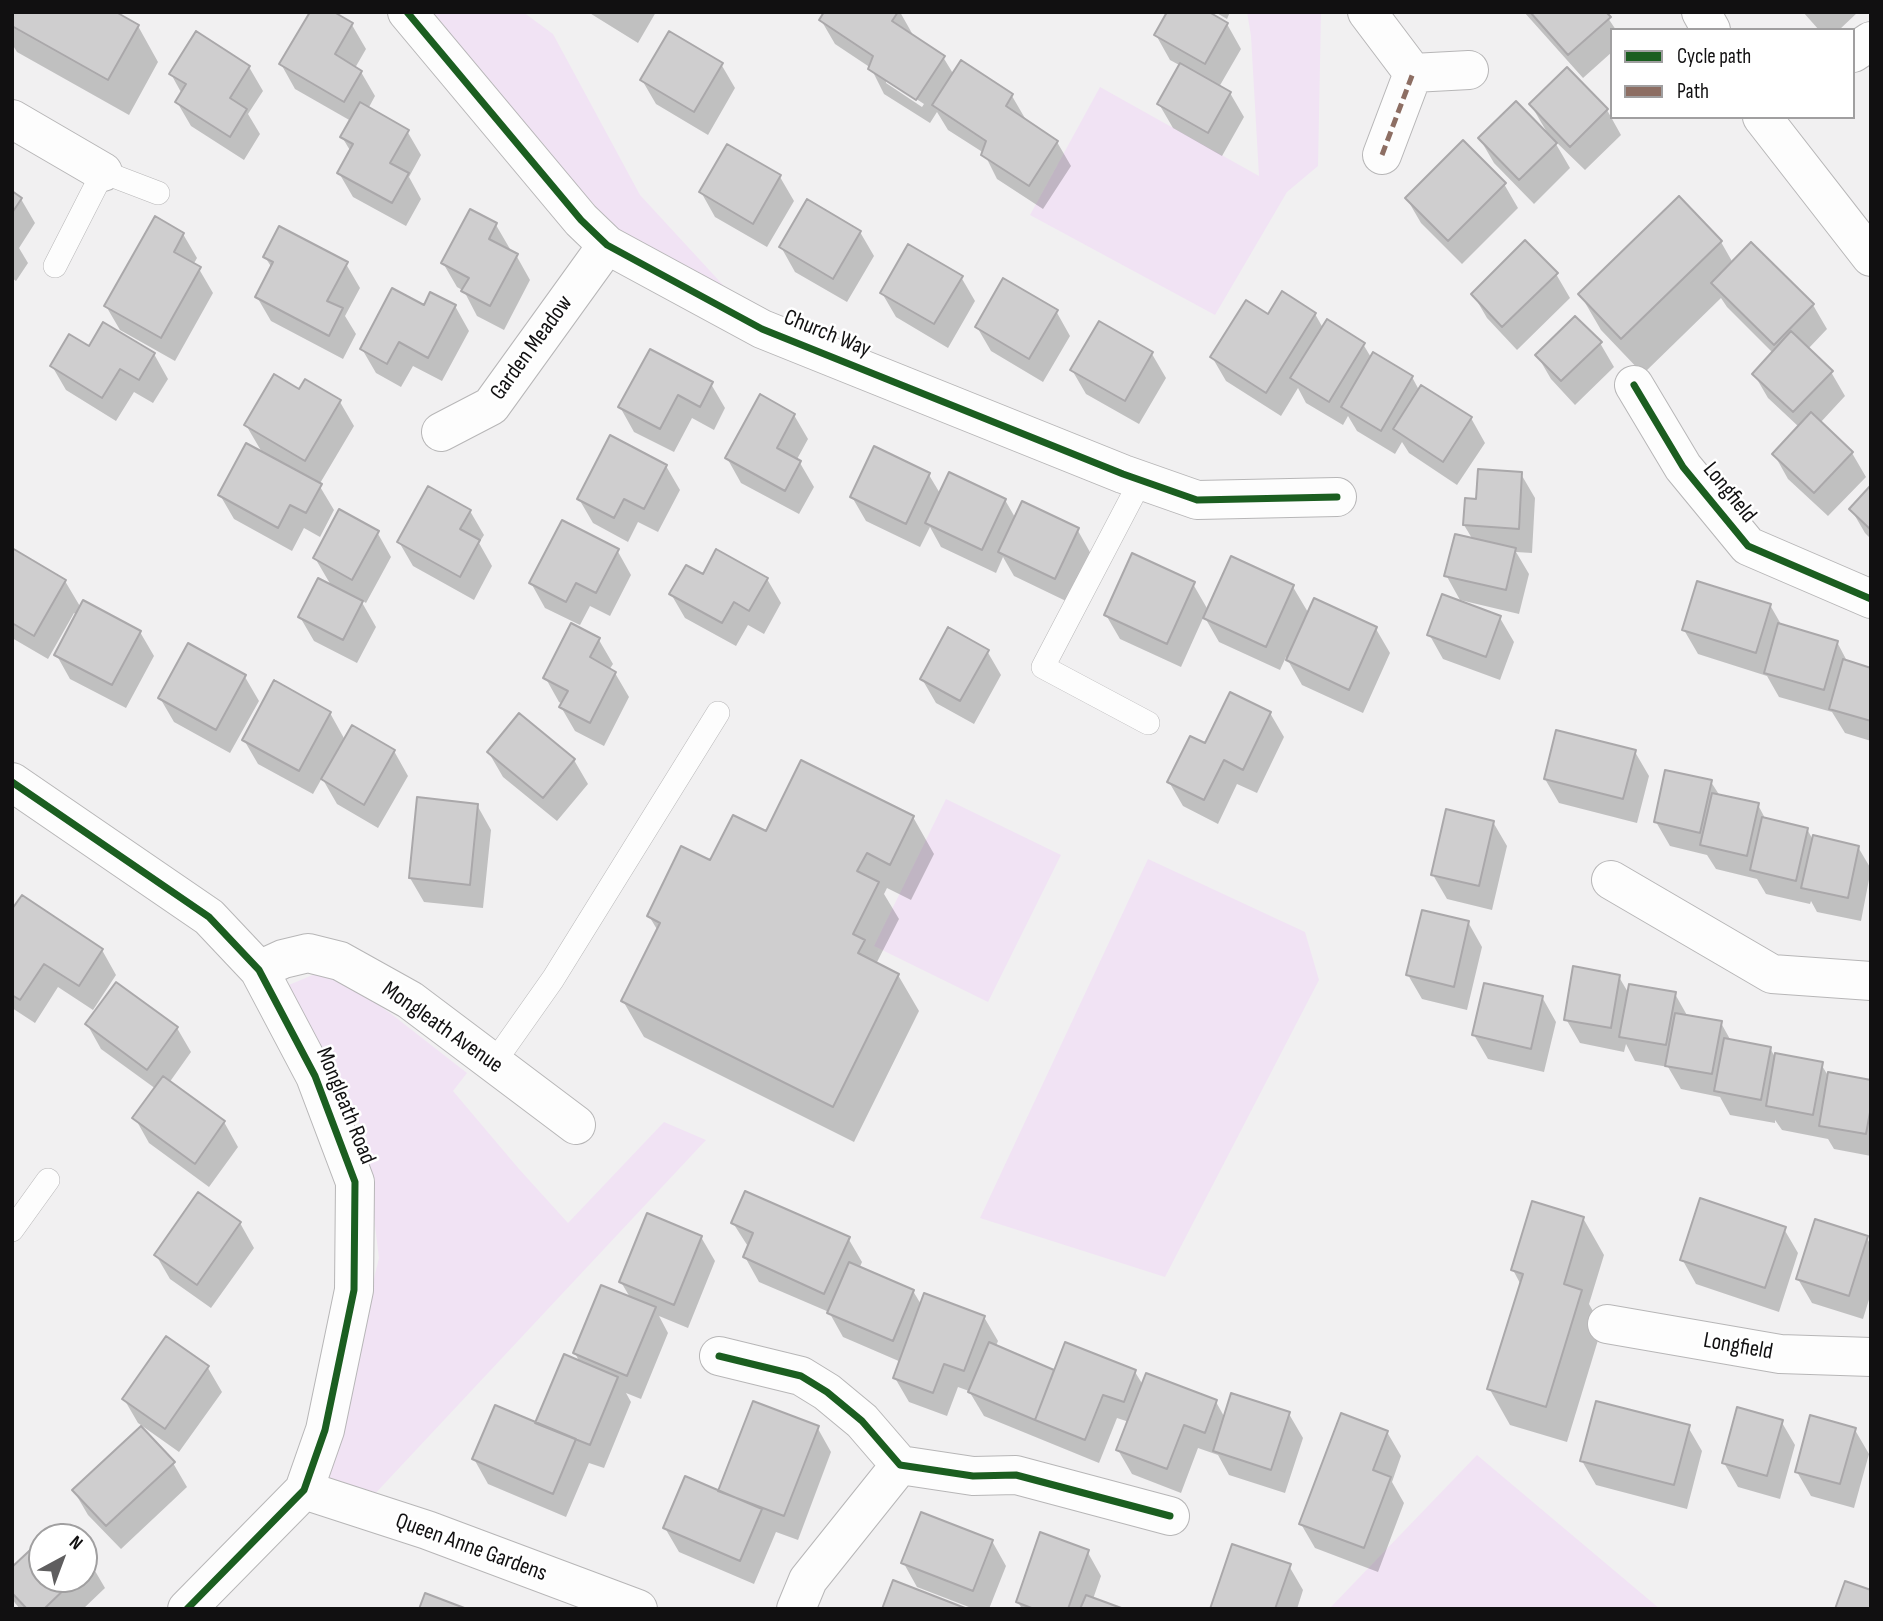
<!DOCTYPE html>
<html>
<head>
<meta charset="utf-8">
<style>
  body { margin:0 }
  #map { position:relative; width:1883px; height:1621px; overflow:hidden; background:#f1f0f1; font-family:"Sofia Sans Condensed",sans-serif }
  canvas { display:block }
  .frame { position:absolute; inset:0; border:14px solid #111011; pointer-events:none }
  .legend { position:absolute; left:1610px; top:28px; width:245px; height:91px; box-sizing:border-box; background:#fff; border:2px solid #a09fa0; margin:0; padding:9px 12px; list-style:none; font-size:21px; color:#111011 }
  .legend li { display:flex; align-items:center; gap:14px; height:35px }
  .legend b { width:35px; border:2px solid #a09fa0 }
  .north { position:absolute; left:28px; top:1523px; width:70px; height:70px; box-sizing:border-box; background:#fff; border:2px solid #a09fa0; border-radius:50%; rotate:41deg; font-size:19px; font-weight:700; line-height:28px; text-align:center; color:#111011 }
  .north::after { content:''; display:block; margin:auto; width:24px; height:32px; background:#5f5e5f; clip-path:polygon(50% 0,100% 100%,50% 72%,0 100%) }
</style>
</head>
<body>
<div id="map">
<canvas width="1883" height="1621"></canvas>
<div class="frame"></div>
<ul class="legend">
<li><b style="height:9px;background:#1b5e20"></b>Cycle path</li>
<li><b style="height:9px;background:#8d6e63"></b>Path</li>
</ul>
<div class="north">N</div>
</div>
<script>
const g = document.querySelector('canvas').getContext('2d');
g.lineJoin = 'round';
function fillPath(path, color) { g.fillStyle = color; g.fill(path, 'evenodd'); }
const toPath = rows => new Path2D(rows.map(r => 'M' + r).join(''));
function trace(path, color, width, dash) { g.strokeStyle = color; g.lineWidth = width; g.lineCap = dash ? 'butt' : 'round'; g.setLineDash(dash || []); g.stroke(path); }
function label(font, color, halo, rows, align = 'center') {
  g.font = font + ' "Sofia Sans Condensed",sans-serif'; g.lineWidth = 5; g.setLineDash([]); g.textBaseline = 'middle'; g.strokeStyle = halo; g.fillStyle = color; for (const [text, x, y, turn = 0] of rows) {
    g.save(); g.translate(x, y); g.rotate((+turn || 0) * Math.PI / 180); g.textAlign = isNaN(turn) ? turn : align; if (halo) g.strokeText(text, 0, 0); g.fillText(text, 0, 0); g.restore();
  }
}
const green = toPath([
  [421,12,523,12,553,34,640,195,723,285,715,291,604,224],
  [1247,12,1321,12,1318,166,1287,192,1215,315,1030,215,1100,87,1259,176,1251,36],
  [946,799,1061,855,988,1002,874,946],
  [1148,859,1305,932,1319,980,1165,1277,980,1218],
  [327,969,390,1013,467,1073,453,1091,519,1169,568,1223,664,1122,706,1140,372,1497,324,1480,379,1258,363,1129,284,987],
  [1477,1455,1660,1609,1329,1609]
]);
const shadow = toPath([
  [12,12,138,26,158,62,129,115,17,52,12,44],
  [331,12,352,25,366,49,355,68,361,72,375,96,368,109,407,131,421,155,409,177,421,199,406,226,353,197,339,173,351,152,342,137,351,121,295,89,281,64],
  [588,12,656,12,638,43],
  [826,12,900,12,913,35,912,37,943,57,954,75,1012,96,1026,120,1057,142,1071,166,1043,209,997,179,984,153,948,130,937,112,930,123,884,94,871,68,835,44,821,20],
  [886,79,924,104,922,107,886,83],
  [1215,12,1230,12,1227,19],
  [1524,12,1604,12,1616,30,1612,30,1612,52,1583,78],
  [1803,12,1858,12,1839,30,1819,30],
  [1227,24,1241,49,1219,87,1230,93,1244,117,1222,156,1173,128,1159,104,1181,66,1170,60,1156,35],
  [721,64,735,88,708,135,656,104,642,80],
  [249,67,263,91,248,114,260,134,244,160,191,126,177,102,182,94,171,74],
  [1567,70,1607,110,1621,135,1585,170,1553,139,1570,168,1534,204,1494,163,1480,139,1548,134,1531,105],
  [728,146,780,177,794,201,767,247,715,217,701,192],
  [1504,184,1518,208,1462,264,1421,223,1407,199],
  [12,193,21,199,35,223,19,248,28,263,16,281,12,278],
  [496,225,510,249,508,251,516,255,530,280,504,330,477,316,464,291,457,287,443,263],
  [860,232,874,256,847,302,795,272,781,247],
  [183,234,197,258,193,265,199,269,213,293,175,361,120,330,106,306],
  [1721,242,1733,263,1751,244,1813,305,1827,329,1808,349,1831,372,1845,396,1820,423,1852,453,1866,477,1828,516,1788,479,1774,454,1799,427,1768,398,1754,374,1773,353,1727,307,1721,298,1643,374,1601,330,1580,294],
  [265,257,346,264,360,288,345,316,356,334,343,359,271,321,257,297,272,268],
  [1556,274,1570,298,1517,350,1487,318,1473,294],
  [961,277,975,301,948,348,896,317,882,293],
  [455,306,469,331,442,381,413,366,401,387,376,373,362,349,424,308],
  [1056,311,1070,336,1043,382,991,351,977,327],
  [1315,314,1323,328,1363,344,1372,359,1412,377,1419,390,1471,418,1485,443,1457,485,1409,453,1402,442,1395,454,1357,431,1348,416,1343,425,1306,403,1298,388,1281,416,1226,381,1212,357,1268,316],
  [1600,343,1614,367,1575,405,1551,379,1537,355],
  [90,348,154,354,168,379,153,403,134,392,116,421,66,390,52,366],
  [1152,354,1166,378,1139,424,1086,394,1072,370],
  [711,384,725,408,714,430,692,418,674,452,634,432,620,407],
  [300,391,340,402,354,426,319,485,334,510,320,537,304,528,292,551,234,519,220,495,263,454,246,425],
  [794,415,808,439,796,461,800,463,814,487,799,514,741,483,727,458],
  [666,466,680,490,658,532,638,522,628,542,593,523,579,499],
  [1521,474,1535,498,1532,553,1516,552,1529,574,1519,614,1460,600,1446,575,1473,540,1464,525,1478,501],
  [929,475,941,495,1005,500,1016,519,1077,529,1091,554,1068,602,1014,576,1003,557,996,573,941,547,930,527,920,547,866,521,852,497],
  [1871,488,1871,539,1865,533,1851,509],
  [470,511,484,535,479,543,492,566,474,600,413,566,399,542],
  [377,532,391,557,366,603,360,599,376,627,357,663,314,641,300,617,332,587,315,558],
  [12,550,65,581,81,608,140,632,154,656,126,708,70,679,56,654,77,615,74,613,48,659,12,638],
  [617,550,631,575,610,616,590,606,580,625,545,608,531,583],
  [703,576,767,579,781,603,764,634,748,625,736,646,685,618,671,594],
  [1193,584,1208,610,1293,587,1309,614,1376,629,1390,653,1363,713,1302,685,1286,657,1280,670,1219,642,1204,616,1181,667,1120,639,1106,615],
  [1770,605,1782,626,1837,642,1848,663,1871,669,1871,741,1845,733,1832,712,1779,697,1767,676,1698,654,1684,630],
  [1500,618,1514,642,1500,680,1443,659,1429,634],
  [599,640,613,664,609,670,615,673,629,697,604,746,575,731,561,707,563,704,559,702,545,677],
  [987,651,1001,675,974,724,936,703,922,679],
  [245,677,259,701,230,753,174,722,160,698],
  [330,713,345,740,394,751,408,776,378,828,337,804,322,778,313,794,258,764,244,740],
  [1270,713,1284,737,1257,793,1237,784,1218,824,1183,806,1169,782],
  [1635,752,1649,776,1637,823,1559,803,1545,779],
  [489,753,574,760,588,784,557,821,503,777],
  [1711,782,1720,796,1758,805,1766,820,1807,829,1813,840,1858,847,1871,869,1861,921,1817,912,1811,901,1810,904,1766,894,1757,879,1716,869,1707,855,1670,846,1656,822],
  [477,805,491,830,483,908,424,902,410,878],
  [913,817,934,854,911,900,887,888,884,894,899,919,876,964,898,975,919,1011,854,1142,644,1037,623,1001,658,931,649,916,711,863,767,833],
  [1493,822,1507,846,1492,910,1447,899,1433,875],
  [22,897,102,950,116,975,93,1010,58,987,35,1023,12,1008,12,912],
  [1468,922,1482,947,1467,1010,1422,999,1408,975],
  [1619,977,1629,994,1675,994,1688,1017,1721,1023,1731,1041,1770,1048,1776,1059,1821,1064,1827,1074,1871,1082,1871,1156,1834,1149,1828,1139,1782,1130,1775,1120,1775,1123,1730,1115,1720,1097,1681,1089,1668,1067,1635,1061,1626,1044,1624,1052,1580,1043,1566,1019],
  [1542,997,1556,1022,1544,1072,1488,1059,1474,1035],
  [87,1024,177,1028,191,1052,169,1083,224,1122,238,1147,209,1187,149,1143,135,1118,156,1089,101,1049],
  [1583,1218,1604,1255,1589,1304,1602,1327,1567,1442,1510,1425,1489,1388,1521,1285,1513,1270],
  [240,1223,254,1248,211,1308,170,1279,156,1255],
  [733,1223,848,1238,862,1262,859,1269,913,1291,922,1306,984,1317,998,1341,996,1346,1055,1372,1135,1372,1143,1385,1216,1402,1225,1418,1289,1414,1303,1438,1285,1493,1229,1475,1218,1455,1198,1448,1181,1493,1132,1474,1118,1450,1129,1422,1117,1418,1099,1463,984,1416,969,1391,958,1387,947,1416,909,1402,895,1378,901,1362,843,1337,829,1312,759,1282,745,1257,749,1248],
  [1784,1229,1798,1253,1779,1312,1696,1284,1682,1259],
  [701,1237,715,1261,688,1328,659,1316,668,1333,641,1399,626,1393,631,1402,604,1468,589,1463,566,1517,488,1484,474,1459,536,1425,580,1363,575,1353,631,1299,621,1282],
  [1866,1237,1871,1245,1871,1293,1863,1319,1812,1303,1798,1279],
  [208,1368,222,1392,179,1452,138,1423,124,1399],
  [1781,1421,1795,1445,1780,1499,1738,1487,1724,1463],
  [817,1427,831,1452,798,1540,776,1532,754,1584,679,1552,665,1528],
  [1688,1427,1702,1451,1687,1509,1596,1485,1582,1461],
  [1855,1430,1869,1454,1854,1508,1811,1496,1797,1472],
  [1387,1432,1401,1456,1392,1482,1404,1503,1378,1572,1315,1548,1301,1524],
  [173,1463,187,1487,121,1549,88,1515,74,1491],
  [42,1541,42,1579,84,1579,84,1557,91,1564,105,1588,83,1609,20,1609,15,1603,12,1598,12,1569],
  [992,1541,1006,1566,989,1609,974,1609,917,1587,903,1562],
  [1087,1551,1101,1576,1093,1599,1118,1609,1022,1609,1018,1602],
  [1289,1566,1303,1590,1297,1609,1212,1609]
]);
const building = toPath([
  [12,12,116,12,139,25,108,80,12,26,12,12],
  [310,12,334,12,353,23,335,54,362,71,344,102,279,64,310,12],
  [824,12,898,12,892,21,945,56,916,100,868,69,873,56,819,20,824,12],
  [1167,12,1209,12,1228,23,1205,64,1154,35,1167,12],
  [1530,12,1606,12,1611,17,1568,55,1530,12],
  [196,31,250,66,230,98,247,109,230,137,175,102,186,84,169,74,196,31],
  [669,31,723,63,694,112,640,80,669,31],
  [961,60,1013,94,1006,106,1058,141,1029,186,981,155,986,141,932,105,961,60],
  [1180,63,1231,92,1208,133,1157,104,1180,63],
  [1567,67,1608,109,1570,147,1529,104,1567,67],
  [1516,101,1557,143,1519,180,1478,138,1516,101],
  [360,102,409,130,390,163,409,173,392,203,337,173,353,144,340,137,360,102],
  [1463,140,1506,183,1448,241,1405,198,1463,140],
  [727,144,781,175,753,224,699,192,727,144],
  [12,191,22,198,12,213,12,191],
  [1679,196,1722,241,1621,339,1578,294,1679,196],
  [807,199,861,231,833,279,779,247,807,199],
  [470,209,497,223,489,239,518,254,490,306,461,291,469,278,441,263,470,209],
  [155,216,184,233,174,252,201,267,161,338,104,306,155,216],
  [279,226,348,262,327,301,343,308,329,336,255,297,273,262,263,257,279,226],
  [1525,240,1558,273,1502,327,1471,294,1525,240],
  [1751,242,1814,304,1774,345,1711,283,1751,242],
  [908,244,963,276,934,324,880,293,908,244],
  [1003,278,1058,310,1029,359,975,327,1003,278],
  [392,288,424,305,430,292,456,305,428,358,399,342,387,364,360,349,392,288],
  [1282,291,1316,313,1266,393,1210,357,1246,300,1268,314,1282,291],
  [1575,316,1602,342,1561,381,1535,355,1575,316],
  [1327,319,1365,343,1329,402,1290,378,1327,319],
  [1099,321,1153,352,1125,401,1070,370,1099,321],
  [103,322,155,353,139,380,120,369,102,398,50,366,69,334,89,346,103,322],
  [1791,331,1833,371,1793,412,1752,374,1791,331],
  [650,349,713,382,700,407,678,395,660,429,618,407,650,349],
  [1373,352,1413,376,1381,431,1341,407,1373,352],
  [274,374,299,389,305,379,341,400,305,461,244,425,274,374],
  [1421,385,1472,417,1443,462,1393,429,1421,385],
  [760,394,795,414,777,448,801,461,785,491,725,458,760,394],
  [1811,412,1853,452,1814,493,1772,454,1811,412],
  [610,435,667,465,644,509,624,499,614,518,577,499,610,435],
  [246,443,322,484,306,513,290,505,278,528,218,495,246,443],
  [874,446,930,473,906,524,850,497,874,446],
  [1478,469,1522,472,1519,529,1463,525,1465,498,1476,499,1478,469],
  [949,472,1006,499,982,550,925,523,949,472],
  [1871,485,1871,530,1849,509,1871,485],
  [428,486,471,510,460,529,480,540,460,577,397,542,428,486],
  [1022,501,1079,528,1055,579,998,552,1022,501],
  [339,509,379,531,352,580,313,558,339,509],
  [562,520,619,549,596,593,576,583,566,602,529,583,562,520],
  [1455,534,1516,548,1506,590,1444,576,1455,534],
  [12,548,66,580,34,636,12,623,12,548],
  [716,549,768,578,749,611,734,602,722,623,669,594,686,565,703,574,716,549],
  [1132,553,1195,582,1167,644,1104,615,1132,553],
  [1231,556,1294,585,1266,647,1203,618,1231,556],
  [318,578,363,601,343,640,298,617,318,578],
  [1697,581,1771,604,1756,653,1682,630,1697,581],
  [1442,594,1501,616,1486,657,1427,635,1442,594],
  [1314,598,1377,627,1349,690,1286,660,1314,598],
  [83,600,141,631,112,685,54,655,83,600],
  [571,623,600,638,590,657,616,672,590,723,559,707,568,691,543,678,571,623],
  [1778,623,1838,641,1824,690,1764,673,1778,623],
  [948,627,989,650,960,701,920,679,948,627],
  [188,643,246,675,216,730,158,698,188,643],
  [1843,659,1871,668,1871,721,1829,709,1843,659],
  [274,680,331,712,299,771,242,740,274,680],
  [1230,692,1271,712,1243,770,1224,760,1204,800,1167,782,1190,736,1205,743,1230,692],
  [519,713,575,759,543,798,487,752,519,713],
  [352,725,395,750,364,805,321,779,352,725],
  [1556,730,1636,750,1623,799,1544,779,1556,730],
  [801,760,914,816,890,865,867,853,857,871,879,882,853,934,865,940,858,953,899,974,833,1107,621,1001,660,923,647,916,681,846,710,860,733,815,766,831,801,760],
  [1665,770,1712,780,1700,833,1654,822,1665,770],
  [1712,793,1759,803,1747,856,1700,845,1712,793],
  [417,797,478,804,470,885,409,878,417,797],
  [1446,809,1494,821,1479,886,1431,875,1446,809],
  [1762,817,1808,828,1796,881,1750,870,1762,817],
  [1813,835,1859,846,1848,898,1801,888,1813,835],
  [22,895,103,949,79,986,44,964,20,1000,12,995,12,909,22,895],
  [1422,910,1469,921,1454,987,1406,975,1422,910],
  [1573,966,1620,975,1611,1028,1564,1020,1573,966],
  [116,982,178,1027,147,1070,85,1024,116,982],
  [1484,983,1543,996,1531,1049,1472,1035,1484,983],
  [1629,984,1676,992,1666,1045,1619,1037,1629,984],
  [1675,1013,1722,1021,1712,1074,1665,1066,1675,1013],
  [1724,1038,1771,1047,1761,1100,1714,1091,1724,1038],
  [1775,1053,1823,1062,1813,1115,1766,1106,1775,1053],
  [1828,1072,1871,1080,1871,1107,1866,1134,1819,1126,1828,1072],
  [163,1076,225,1121,195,1164,132,1118,163,1076],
  [745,1191,850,1237,824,1294,743,1257,753,1233,731,1223,745,1191],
  [198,1192,241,1222,197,1285,154,1255,198,1192],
  [1700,1198,1786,1227,1765,1288,1680,1260,1700,1198],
  [1532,1201,1584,1217,1564,1284,1582,1290,1546,1407,1487,1389,1523,1274,1511,1270,1532,1201],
  [647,1213,702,1236,674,1305,619,1282,647,1213],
  [1815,1219,1868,1236,1849,1296,1796,1279,1815,1219],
  [849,1262,914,1290,893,1341,827,1313,849,1262],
  [601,1285,656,1307,627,1376,573,1353,601,1285],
  [924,1293,985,1316,964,1371,944,1364,933,1393,893,1378,924,1293],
  [166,1336,209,1366,165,1429,122,1399,166,1336],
  [989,1342,1054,1370,1035,1420,968,1392,989,1342],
  [1065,1342,1136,1370,1124,1402,1103,1395,1085,1440,1035,1420,1065,1342],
  [564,1354,618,1377,590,1445,535,1423,564,1354],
  [1146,1373,1217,1400,1205,1433,1184,1425,1167,1469,1116,1450,1146,1373],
  [1231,1393,1290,1412,1271,1470,1213,1451,1231,1393],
  [753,1401,819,1426,784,1516,718,1491,753,1401],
  [1596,1401,1690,1425,1674,1485,1580,1461,1596,1401],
  [495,1405,576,1439,553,1494,472,1459,495,1405],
  [1737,1407,1783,1420,1767,1476,1722,1463,1737,1407],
  [1341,1413,1388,1431,1373,1470,1391,1477,1364,1548,1299,1524,1341,1413],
  [1810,1415,1856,1428,1840,1484,1795,1472,1810,1415],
  [141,1426,175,1462,106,1526,72,1490,141,1426],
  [685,1476,762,1509,740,1561,663,1528,685,1476],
  [921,1512,993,1540,973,1591,901,1563,921,1512],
  [57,1525,68,1537,44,1537,57,1525],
  [1040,1532,1089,1550,1068,1609,1034,1609,1016,1602,1040,1532],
  [42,1539,42,1579,75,1579,44,1609,27,1609,12,1593,12,1567,42,1539],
  [1232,1544,1291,1564,1275,1609,1210,1609,1232,1544],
  [893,1580,965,1608,965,1609,882,1609,893,1580],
  [1845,1581,1871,1590,1871,1609,1835,1609,1845,1581],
  [425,1593,467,1609,419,1609,425,1593],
  [1086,1595,1124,1609,1080,1609,1086,1595]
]);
const lane = toPath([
  [55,266,103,172,158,193],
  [1141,480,1043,667,1148,723],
  [493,1064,553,979,718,713],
  [12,1230,48,1180]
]);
const street = toPath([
  [407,12,581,220,607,245,762,329,1123,474,1197,500,1337,497],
  [1367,12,1413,73,1469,70],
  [1701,12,1711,30],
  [1853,53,1871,41],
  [1762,117,1871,257],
  [12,119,103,172],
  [1382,155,1413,73],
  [1634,385,1683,467,1748,546,1871,599],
  [441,432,491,406,607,245],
  [12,782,209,917,259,970,315,1076,355,1182,354,1290,325,1430,304,1490,187,1609],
  [1611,880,1772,974,1871,981],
  [259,970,283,959,308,953,340,961,410,1000,576,1125],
  [1607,1324,1780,1354,1871,1357],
  [719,1356,801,1376,827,1392,862,1421,900,1465,973,1476,1016,1475,1170,1516],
  [304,1490,427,1530,638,1609],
  [796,1609,808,1580,900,1465]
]);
const quiet = toPath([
  [1382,155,1413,73]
]);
const cycleway = toPath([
  [407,12,581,220,607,245,762,329,1123,474,1197,500,1337,497],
  [1634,385,1683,467,1748,546,1871,599],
  [12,782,209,917,259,970,315,1076,355,1182,354,1290,325,1430,304,1490,187,1609],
  [719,1356,801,1376,827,1392,862,1421,900,1465,973,1476,1016,1475,1170,1516]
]);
const streetNames = [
  ["Church Way",827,334,22],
  ["Garden Meadow",532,348,-54],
  ["Longfield",1729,493,51],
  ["Mongleath Avenue",442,1028,35],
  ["Mongleath Road",345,1106,68],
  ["Longfield",1738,1347,10],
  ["Queen Anne Gardens",471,1548,20]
];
fillPath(green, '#f1e3f4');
fillPath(shadow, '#0003');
fillPath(building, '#cfcecf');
trace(building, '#aaa8aa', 2);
trace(lane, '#b7b6b7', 24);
trace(street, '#b7b6b7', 40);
trace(lane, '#fdfdfd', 23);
trace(street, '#fdfdfd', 38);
trace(quiet, '#8d6e63', 5, [10, 5]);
trace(cycleway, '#1b5e20', 7);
label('23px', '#111011', '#fff', streetNames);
</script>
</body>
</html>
